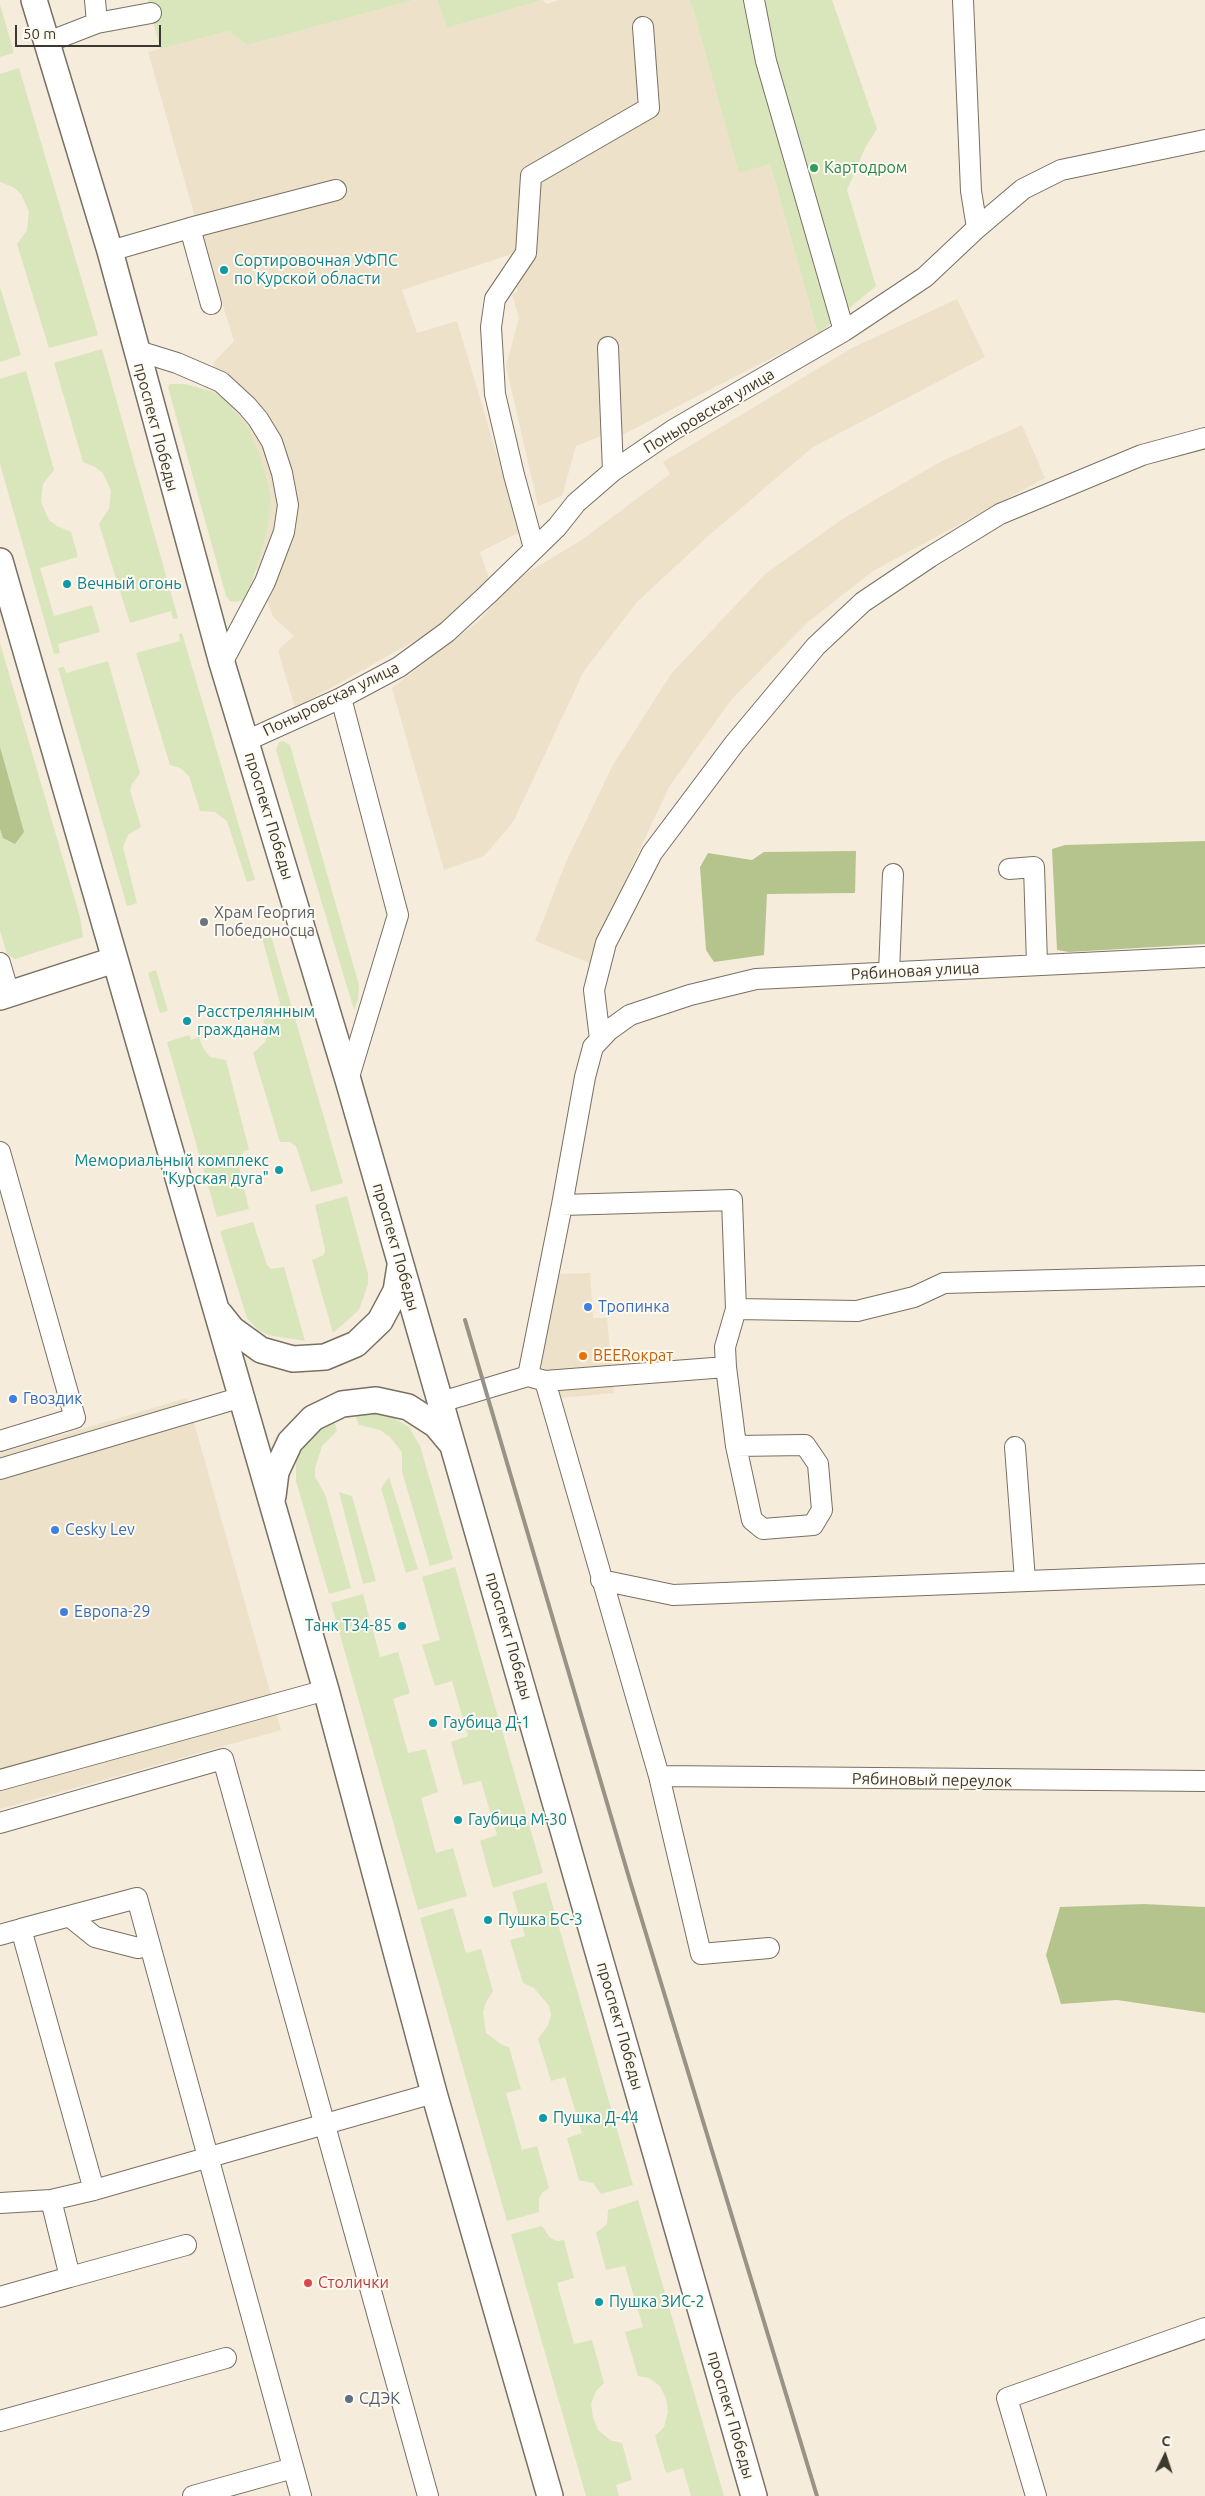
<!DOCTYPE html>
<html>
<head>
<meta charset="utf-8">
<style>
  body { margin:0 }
  #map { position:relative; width:1205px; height:2496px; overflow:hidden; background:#f5ecdc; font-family:Ubuntu,sans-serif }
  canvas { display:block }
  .north { position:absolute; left:1140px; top:2431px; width:50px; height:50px; -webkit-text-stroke:4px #fffaf0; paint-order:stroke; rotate:4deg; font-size:14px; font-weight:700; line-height:20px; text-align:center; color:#3b3831 }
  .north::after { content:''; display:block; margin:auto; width:18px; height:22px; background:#3b3831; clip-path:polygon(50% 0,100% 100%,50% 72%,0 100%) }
  .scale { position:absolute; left:15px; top:25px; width:146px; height:22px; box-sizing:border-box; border:2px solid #3b3831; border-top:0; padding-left:6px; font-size:15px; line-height:18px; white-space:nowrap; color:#3b3831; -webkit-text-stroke:4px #fffaf0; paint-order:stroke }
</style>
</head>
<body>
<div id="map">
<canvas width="1205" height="2496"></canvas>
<div class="north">С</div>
<div class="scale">50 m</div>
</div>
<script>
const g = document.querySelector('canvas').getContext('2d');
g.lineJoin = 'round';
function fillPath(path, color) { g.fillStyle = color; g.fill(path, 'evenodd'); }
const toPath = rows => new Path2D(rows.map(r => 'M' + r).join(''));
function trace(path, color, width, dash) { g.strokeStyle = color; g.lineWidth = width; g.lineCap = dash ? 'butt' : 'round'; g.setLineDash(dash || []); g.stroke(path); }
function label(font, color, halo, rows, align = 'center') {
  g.font = font + ' Ubuntu,sans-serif'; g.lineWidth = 4; g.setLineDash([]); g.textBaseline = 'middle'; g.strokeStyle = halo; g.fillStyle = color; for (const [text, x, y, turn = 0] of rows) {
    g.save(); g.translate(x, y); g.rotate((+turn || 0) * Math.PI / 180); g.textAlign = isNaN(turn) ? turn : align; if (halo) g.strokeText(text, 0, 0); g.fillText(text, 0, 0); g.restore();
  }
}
const built = toPath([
  [414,0,437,0,447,28,543,0,546,4,559,0,689,0,692,6,739,172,770,164,818,334,624,434,601,436,576,446,562,496,538,506,506,366,519,318,512,294,518,292,515,282,538,254,515,253,402,290,417,333,457,321,520,532,480,552,489,579,434,630,295,708,278,650,294,636,273,617,256,568,267,532,226,400,211,391,214,362,234,341,194,214,148,52,228,31,247,45],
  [957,299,985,357,813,447,707,537,637,602,584,671,513,822,484,856,444,870,392,688,479,621,514,581,583,539,670,474,663,462,852,348],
  [1022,425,1045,478,873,571,808,622,731,700,669,787,626,879,590,963,535,941,566,862,613,765,671,674,765,574,844,518,940,462],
  [590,1273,593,1318,607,1318,614,1393,550,1399,541,1363,557,1274],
  [187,1398,281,1730,0,1809,0,1453]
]);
const green = toPath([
  [148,0,414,0,247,45,228,31,160,49],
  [437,0,543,0,447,28],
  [689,0,832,0,877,129,865,148,847,190,876,286,818,334,770,164,739,173,692,6],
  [0,4,14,53,0,57],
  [19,68,98,335,49,348,17,244,27,230,29,211,21,194,13,187,0,182,0,74],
  [0,287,21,355,0,362],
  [102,349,178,618,173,619,171,611,130,623,99,524,109,509,111,491,103,473,95,467,83,462,54,363],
  [26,371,54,470,43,484,41,502,49,520,57,526,71,532,78,557,40,568,54,616,92,605,100,632,58,644,60,653,54,654,0,464,0,379],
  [170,384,185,384,211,391,225,400,248,428,261,459,271,497,267,532,252,582,243,600,236,602,230,601,226,596,168,387],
  [182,633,255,880,247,882,227,821,215,812,200,811,189,776,180,768,170,765,136,653,180,641,179,634],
  [0,643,80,917,83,937,15,959,7,954,0,931],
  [108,661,140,773,132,784,130,790,141,827,128,835,123,847,137,903,127,906,58,668,64,667,66,673],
  [283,741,290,745,359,985,358,1000,354,1010,276,750,279,742],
  [271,936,343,1183,311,1192,296,1146,290,1142,280,1142,253,1053,265,1042,267,1037,263,1020,277,1014,280,1003,262,938],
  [156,970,168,1011,160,1013,148,973],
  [189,1035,191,1040,199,1037,203,1048,210,1057,226,1060,249,1150,244,1151,238,1162,249,1209,217,1217,167,1042],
  [347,1196,368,1274,368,1284,359,1310,333,1333,312,1260,324,1255,325,1249,315,1205],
  [253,1222,267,1265,271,1269,284,1267,305,1341,268,1335,257,1329,247,1318,220,1231],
  [353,1408,380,1410,409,1427,420,1446,453,1559,430,1566,402,1472,402,1452,390,1437,380,1430,359,1425],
  [332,1414,337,1431,322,1446,315,1468,315,1477,325,1494,351,1588,329,1594,296,1481,296,1459,302,1443],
  [389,1477,418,1569,406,1573,381,1488],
  [339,1492,352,1496,376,1581,363,1584],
  [455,1567,543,1873,493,1888,480,1841,497,1835,481,1781,463,1785,451,1742,468,1736,452,1681,435,1686,422,1645,440,1640,422,1577],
  [363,1594,380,1657,398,1652,410,1693,393,1699,408,1753,426,1749,438,1792,421,1798,436,1853,453,1848,467,1896,418,1910,331,1603],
  [546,1882,633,2185,601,2194,593,2183,579,2180,567,2138,582,2133,565,2077,551,2081,538,2039,548,2025,551,2015,549,2006,534,1988,523,1983,510,1940,525,1936,512,1892],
  [453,1908,466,1953,481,1949,493,1991,486,2002,483,2012,486,2033,502,2045,509,2047,521,2089,506,2093,522,2150,537,2146,549,2188,543,2192,539,2198,539,2212,507,2221,420,1918],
  [638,2200,724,2496,691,2496,683,2468,666,2473,655,2436,664,2427,668,2412,666,2398,660,2386,649,2378,638,2376,625,2332,643,2327,625,2266,606,2270,596,2233,607,2224,608,2210],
  [542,2226,550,2238,557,2241,564,2240,574,2278,557,2283,574,2344,592,2340,604,2383,596,2391,591,2404,593,2417,598,2430,610,2440,622,2443,632,2480,616,2485,619,2496,586,2496,511,2234]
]);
const forest = toPath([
  [0,747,24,832,15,844,3,838,0,829],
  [1205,841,1205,944,1069,952,1057,950,1052,849,1065,845],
  [856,851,855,893,767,894,764,955,714,962,706,950,700,867,708,853,752,860,764,852],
  [1144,1904,1205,1907,1205,2013,1117,2000,1061,2004,1046,1955,1060,1907]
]);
const minor = toPath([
  [95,0,97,23],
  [754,0,766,61,844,331],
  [963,0,971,191,977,228],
  [48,42,97,23,151,13],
  [190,228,336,190],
  [110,251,190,228,211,304],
  [608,347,613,471],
  [135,350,177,363,221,382,247,406,258,419,272,442,282,473,288,505,284,532,265,582,222,663],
  [534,548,514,475,495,394,491,327,495,299,526,253,531,176,649,108,643,27],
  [341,698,398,915,348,1080],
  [246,741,341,698,399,667,447,632,487,595,557,527,576,503,613,471,673,430,844,331,925,277,977,228,1023,189,1061,170,1205,140],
  [1009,869,1034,867,1037,964],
  [0,963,9,994],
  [889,972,893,874],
  [600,1039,594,990,606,943,652,853,734,744,816,646,863,602,930,557,1000,514,1142,455,1205,438],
  [0,1152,75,1418,0,1441],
  [736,1309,857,1311,914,1297,944,1283,1205,1276],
  [726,1367,736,1446,752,1520,763,1529,813,1525,822,1510,818,1464,805,1445,736,1446],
  [528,1376,545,1381,659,1776,701,1954,769,1948],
  [545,1381,726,1367,725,1347,736,1309,732,1200,562,1205],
  [441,1402,528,1376,562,1205,585,1077,593,1047,609,1030,630,1015,690,995,756,979,1205,957],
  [1015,1447,1025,1580],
  [0,1469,242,1397],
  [601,1580,673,1595,1205,1574],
  [659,1776,1205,1781],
  [0,1780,326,1690],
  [0,1823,223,1759,428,2496],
  [69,1916,95,1937,138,1948,150,1945],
  [21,1929,137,1898,301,2496],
  [0,1935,21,1929,94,2190],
  [0,2203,51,2200,94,2190,434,2093],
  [70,2277,186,2245],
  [0,2297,70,2277,51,2200],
  [0,2421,226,2358],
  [193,2496,293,2468],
  [1036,2496,1007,2398,1205,2328]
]);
const major = toPath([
  [34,0,110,251,222,663,348,1080,754,2496],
  [0,561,326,1690,434,2093,550,2496],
  [0,997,114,960],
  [220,1314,232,1329,261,1350,293,1359,325,1357,356,1344,380,1321,396,1291,400,1266],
  [273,1496,276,1472,290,1442,313,1418,342,1404,376,1400,408,1407,436,1425,451,1443]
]);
const rail = toPath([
  [465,1320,630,1881,817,2496]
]);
const markers = [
  [814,168,5,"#2e9e5b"],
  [224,270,5,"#0f9aa8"],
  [67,584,5,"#0f9aa8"],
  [204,922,5,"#6b7280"],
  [187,1021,5,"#0f9aa8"],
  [279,1170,5,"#0f9aa8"],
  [588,1307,5,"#3f7fe0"],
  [583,1356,5,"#e8710a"],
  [13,1399,5,"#3f7fe0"],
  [55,1530,5,"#3f7fe0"],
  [64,1612,5,"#3f7fe0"],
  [402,1626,5,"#0f9aa8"],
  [433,1723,5,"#0f9aa8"],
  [458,1820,5,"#0f9aa8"],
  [488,1920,5,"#0f9aa8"],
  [543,2118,5,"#0f9aa8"],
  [308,2283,5,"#e0444e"],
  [599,2302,5,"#0f9aa8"],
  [349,2399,5,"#5c6f8a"]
];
const leisureNames = [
  ["Картодром",824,168]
];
const cultureNames = [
  ["Сортировочная УФПС",234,261],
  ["по Курской области",234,279],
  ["Вечный огонь",77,584],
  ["Расстрелянным",197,1012],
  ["гражданам",197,1030],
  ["Мемориальный комплекс",269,1161,"right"],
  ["\"Курская дуга\"",269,1179,"right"],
  ["Танк Т34-85",392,1626,"right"],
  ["Гаубица Д-1",443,1723],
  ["Гаубица М-30",468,1820],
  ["Пушка БС-3",498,1920],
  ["Пушка Д-44",553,2118],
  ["Пушка ЗИС-2",609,2302]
];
const streetNames = [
  ["Поныровская улица",709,411,-31],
  ["проспект Победы",156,427,75],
  ["Поныровская улица",331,699,-26],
  ["проспект Победы",269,816,73],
  ["Рябиновая улица",915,971,-3],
  ["проспект Победы",396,1247,74],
  ["проспект Победы",509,1636,74],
  ["Рябиновый переулок",932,1780,1],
  ["проспект Победы",620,2026,74],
  ["проспект Победы",731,2415,74]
];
const worshipNames = [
  ["Храм Георгия",214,913],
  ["Победоносца",214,931]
];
const shopNames = [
  ["Тропинка",598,1307],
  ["Гвоздик",23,1399],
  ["Cesky Lev",65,1530],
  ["Европа-29",74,1612]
];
const foodNames = [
  ["BEERократ",593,1356]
];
const healthNames = [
  ["Столички",318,2283]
];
const serviceNames = [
  ["СДЭК",359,2399]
];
fillPath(built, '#ede1ca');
fillPath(green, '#d9e6bc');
fillPath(forest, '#b4c48c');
trace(minor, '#787062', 22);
trace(major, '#787062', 28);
trace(minor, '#fff', 20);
trace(major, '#fff', 25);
trace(rail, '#989287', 4);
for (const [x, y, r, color] of markers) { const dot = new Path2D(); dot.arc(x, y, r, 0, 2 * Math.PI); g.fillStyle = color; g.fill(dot); trace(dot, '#fffaf0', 2); }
label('16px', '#27864d', '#fffaf0', leisureNames, 'left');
label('16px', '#0d838f', '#fffaf0', cultureNames, 'left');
label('16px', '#3b3831', '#fffaf0', streetNames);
label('16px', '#5b616d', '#fffaf0', worshipNames, 'left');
label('16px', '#366cbe', '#fffaf0', shopNames, 'left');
label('16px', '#c56008', '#fffaf0', foodNames, 'left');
label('16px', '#be3a42', '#fffaf0', healthNames, 'left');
label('16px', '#4e5e75', '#fffaf0', serviceNames, 'left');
</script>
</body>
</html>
